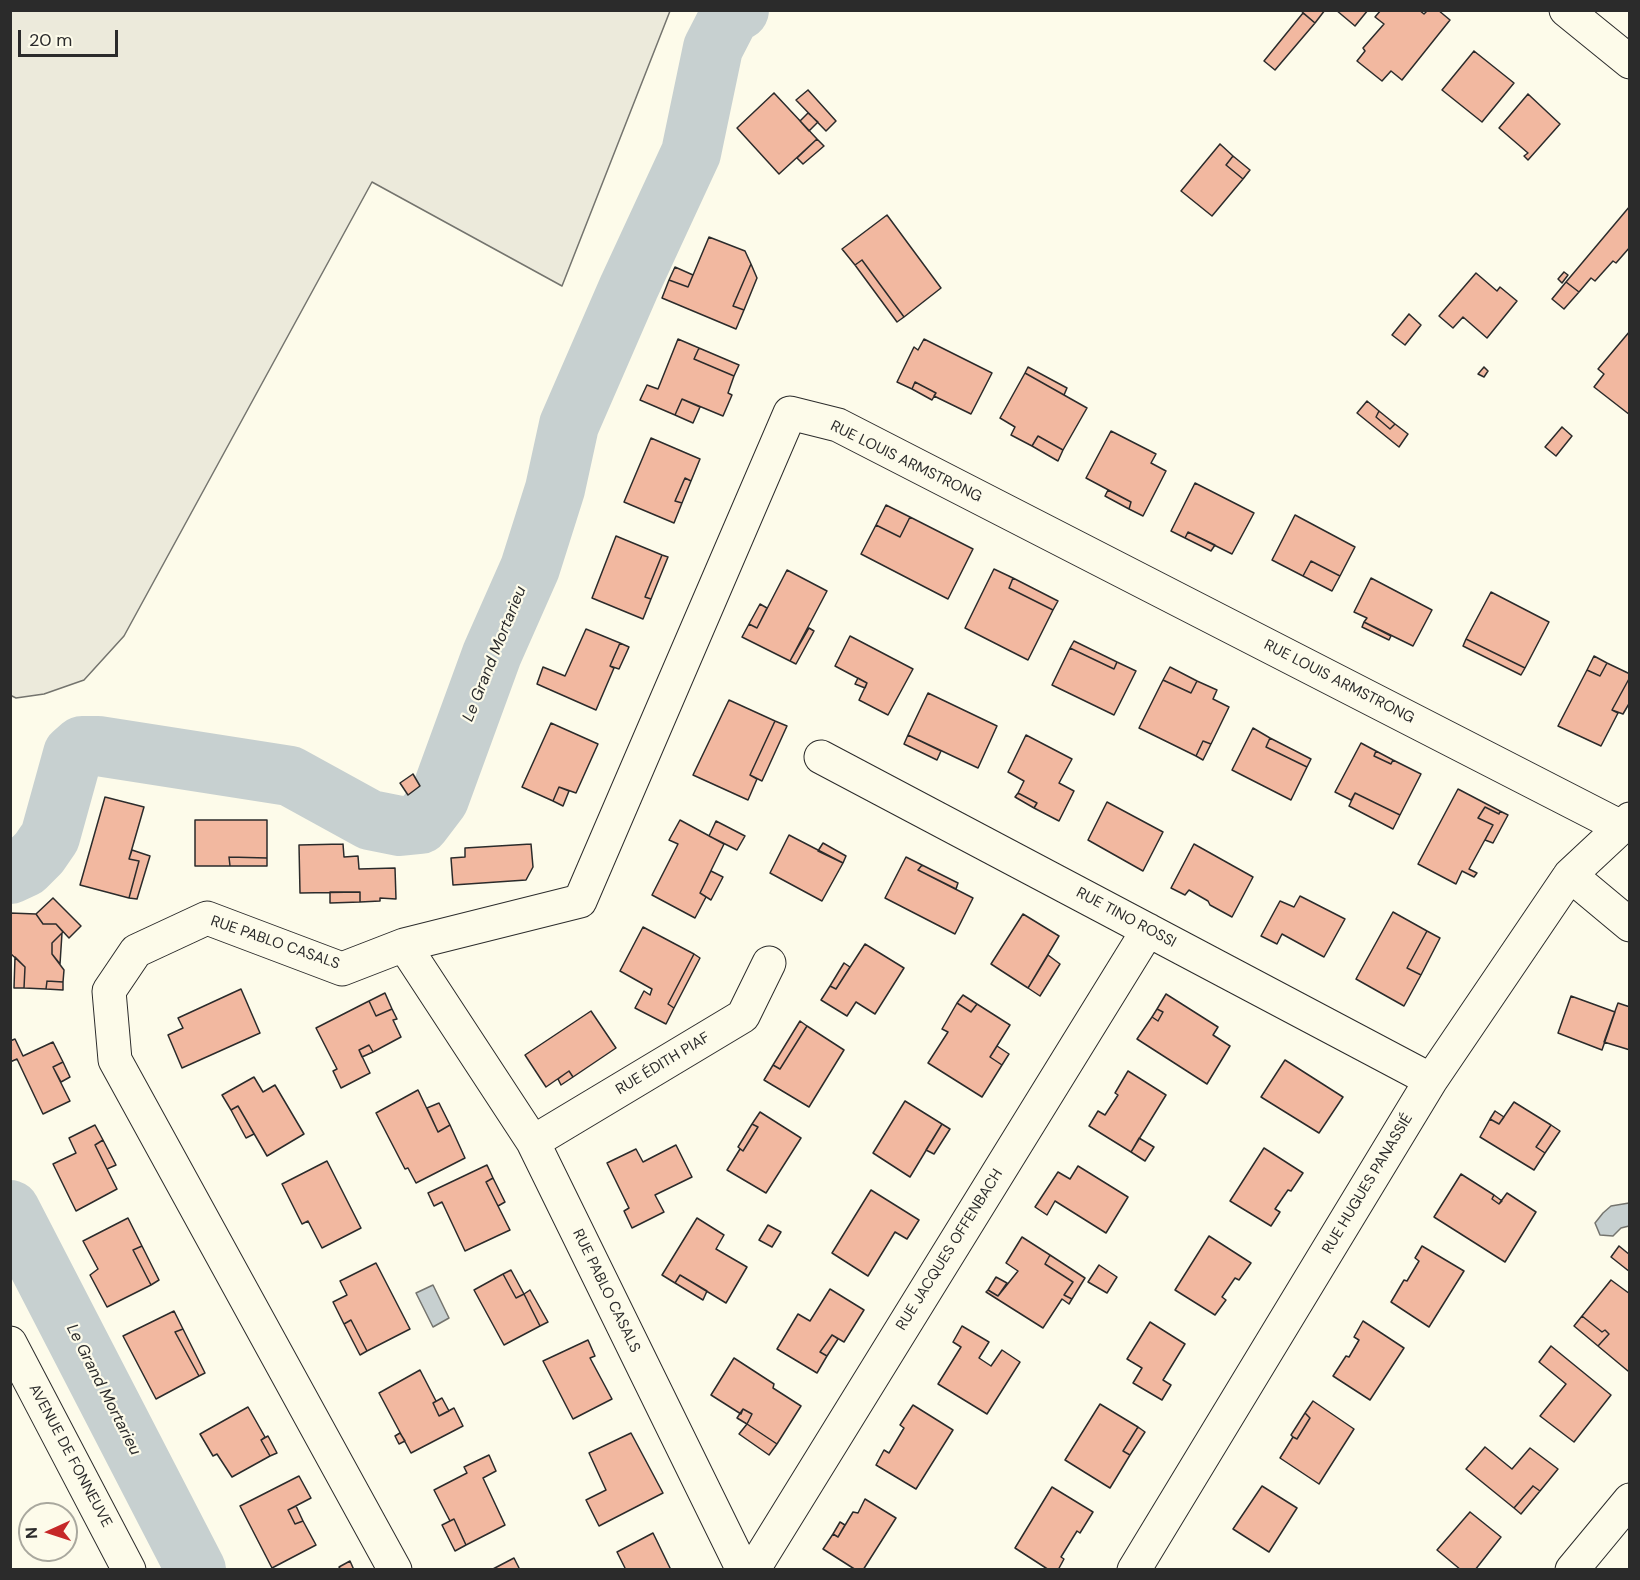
<!DOCTYPE html>
<html>
<head>
<meta charset="utf-8">
<style>
  body { margin:0 }
  #map { position:relative; width:1640px; height:1580px; overflow:hidden; background:#fdfbea; font-family:"DM Sans",sans-serif }
  canvas { display:block }
  .frame { position:absolute; inset:0; border:12px solid #2b2b2b; pointer-events:none }
  .north { position:absolute; left:18px; top:1502px; width:60px; height:60px; box-sizing:border-box; background:#fdfbea; border:2px solid #a9a89e; border-radius:50%; rotate:267deg; font-size:16px; font-weight:700; line-height:24px; text-align:center; color:#2b2b2b }
  .north::after { content:''; display:block; margin:auto; width:21px; height:27px; background:#c62828; clip-path:polygon(50% 0,100% 100%,50% 72%,0 100%) }
  .scale { position:absolute; left:18px; top:30px; width:100px; height:27px; box-sizing:border-box; border:3px solid #2b2b2b; border-top:0; padding-left:8px; font-size:18px; line-height:21px; white-space:nowrap; color:#2b2b2b; -webkit-text-stroke:4px #fdfbea; paint-order:stroke }
</style>
</head>
<body>
<div id="map">
<canvas width="1640" height="1580"></canvas>
<div class="frame"></div>
<div class="north">N</div>
<div class="scale">20 m</div>
</div>
<script>
const g = document.querySelector('canvas').getContext('2d');
g.lineJoin = 'round';
function fillPath(path, color) { g.fillStyle = color; g.fill(path, 'evenodd'); }
const toPath = rows => new Path2D(rows.map(r => 'M' + r).join(''));
function trace(path, color, width, dash) { g.strokeStyle = color; g.lineWidth = width; g.lineCap = dash ? 'butt' : 'round'; g.setLineDash(dash || []); g.stroke(path); }
function label(font, color, halo, rows, align = 'center') {
  g.font = font + ' "DM Sans",sans-serif'; g.lineWidth = 4.5; g.setLineDash([]); g.textBaseline = 'middle'; g.strokeStyle = halo; g.fillStyle = color; for (const [text, x, y, turn = 0] of rows) {
    g.save(); g.translate(x, y); g.rotate((+turn || 0) * Math.PI / 180); g.textAlign = isNaN(turn) ? turn : align; if (halo) g.strokeText(text, 0, 0); g.fillText(text, 0, 0); g.restore();
  }
}
const parking = toPath([
  [10,11,670,11,562,286,372,182,124,636,84,680,44,694,16,698,10,695,10,11]
]);
const water = toPath([
  [1629,1203,1629,1226,1621,1228,1613,1236,1600,1235,1595,1223,1603,1213,1611,1206,1629,1203],
  [433,1285,449,1318,433,1327,416,1293,433,1285]
]);
const river = toPath([
  [10,874,25,867,39,853,50,837,73,754,82,746,98,746,290,776,370,820,400,826,420,824,439,799,492,654,530,568,555,489,569,425,629,287,691,153,713,48,730,15,739,10],
  [10,1210,196,1570]
]);
const building = toPath([
  [1300,10,1325,10,1315,23,1300,10],
  [1336,10,1368,10,1355,26,1336,10],
  [1381,10,1419,10,1424,14,1428,10,1438,10,1450,20,1402,80,1391,71,1382,81,1357,61,1365,51,1363,48,1384,24,1375,17,1381,10],
  [1303,13,1315,23,1275,70,1264,61,1303,13],
  [1474,51,1514,83,1482,122,1442,90,1474,51],
  [808,90,836,121,826,131,796,100,808,90],
  [774,93,817,139,779,174,737,128,774,93],
  [1528,94,1560,124,1528,160,1524,156,1528,153,1499,128,1528,94],
  [808,113,818,122,809,131,800,121,808,113],
  [817,139,824,146,803,164,797,158,817,139],
  [1220,144,1233,156,1226,165,1243,179,1212,216,1181,191,1220,144],
  [1233,156,1250,170,1243,179,1226,165,1233,156],
  [1630,206,1630,247,1616,263,1613,261,1595,281,1591,278,1579,292,1566,282,1630,206],
  [887,215,941,288,904,317,862,260,855,265,842,249,887,215],
  [709,237,745,251,751,264,733,306,744,310,736,329,662,298,669,280,688,287,709,237],
  [862,260,904,317,897,322,855,265,862,260],
  [751,264,757,278,744,310,733,306,751,264],
  [675,267,693,275,688,287,669,280,675,267],
  [1564,272,1568,275,1562,283,1558,279,1564,272],
  [1476,273,1497,291,1500,287,1517,301,1487,338,1463,317,1453,328,1439,316,1476,273],
  [1566,282,1579,292,1564,309,1552,299,1566,282],
  [1409,314,1421,325,1405,345,1392,335,1409,314],
  [1630,331,1630,415,1594,387,1604,374,1598,369,1630,331],
  [678,339,699,348,694,359,734,376,728,393,732,395,723,416,682,399,675,415,640,400,647,385,658,389,678,339],
  [924,339,992,373,971,414,934,396,936,393,915,382,912,389,897,382,914,347,918,350,924,339],
  [699,348,739,365,734,376,694,359,699,348],
  [1028,367,1067,388,1064,395,1025,373,1028,367],
  [1484,367,1488,371,1484,377,1478,374,1484,367],
  [1025,373,1087,408,1063,450,1038,436,1032,446,1011,435,1015,427,1000,418,1025,373],
  [915,382,936,393,932,400,912,389,915,382],
  [682,399,700,407,693,423,675,415,682,399],
  [1367,401,1379,411,1376,417,1390,429,1395,424,1408,434,1399,447,1357,413,1367,401],
  [1379,411,1395,424,1390,429,1376,417,1379,411],
  [1562,427,1572,436,1556,456,1545,447,1562,427],
  [1111,431,1156,454,1151,463,1166,471,1143,516,1129,509,1131,502,1086,478,1111,431],
  [1038,436,1063,450,1058,461,1032,446,1038,436],
  [651,438,700,459,691,481,685,478,675,501,682,503,674,523,624,502,651,438],
  [685,478,691,481,682,503,675,501,685,478],
  [1195,483,1254,513,1232,554,1188,532,1185,538,1171,531,1195,483],
  [1108,490,1131,502,1129,509,1105,496,1108,490],
  [886,505,910,517,900,537,876,525,886,505],
  [1295,515,1355,547,1340,576,1311,561,1303,576,1272,560,1295,515],
  [910,517,973,549,948,599,861,554,876,525,900,537,910,517],
  [1188,532,1215,545,1211,551,1185,538,1188,532],
  [616,536,662,555,645,597,651,599,643,619,592,598,616,536],
  [662,555,668,557,651,599,645,597,662,555],
  [1311,561,1340,576,1332,591,1303,576,1311,561],
  [994,569,1013,578,1009,588,1053,610,1028,660,965,628,994,569],
  [787,570,827,591,790,661,742,637,749,624,757,628,787,570],
  [1013,578,1058,601,1053,610,1009,588,1013,578],
  [1371,578,1432,610,1413,646,1364,622,1367,618,1354,612,1371,578],
  [1491,592,1549,622,1525,668,1466,639,1491,592],
  [760,604,767,608,757,628,749,624,760,604],
  [1364,622,1391,636,1389,640,1362,627,1364,622],
  [809,628,814,631,796,664,790,661,809,628],
  [586,629,620,643,610,666,614,668,596,710,537,684,543,667,565,676,586,629],
  [850,636,913,669,888,715,859,700,867,683,835,666,850,636],
  [1466,639,1525,668,1521,675,1463,646,1466,639],
  [1074,641,1117,662,1114,669,1070,648,1074,641],
  [620,643,629,647,619,669,610,666,620,643],
  [1070,648,1114,669,1117,662,1136,671,1114,715,1052,685,1070,648],
  [1594,656,1607,663,1600,676,1587,670,1594,656],
  [1607,663,1630,674,1630,677,1612,710,1618,713,1601,746,1558,726,1587,670,1600,676,1607,663],
  [1170,667,1197,681,1191,693,1163,680,1170,667],
  [1630,677,1630,702,1623,714,1612,710,1630,677],
  [858,678,867,683,865,688,855,684,858,678],
  [1163,680,1191,693,1197,681,1217,690,1213,699,1229,707,1211,744,1203,741,1196,756,1139,728,1163,680],
  [928,693,997,726,978,768,908,735,928,693],
  [729,700,775,721,750,775,757,779,748,800,693,775,729,700],
  [775,721,787,726,762,781,750,775,775,721],
  [551,723,598,744,576,793,559,787,553,801,522,787,551,723],
  [1253,728,1270,738,1266,747,1307,767,1291,800,1232,770,1253,728],
  [908,735,941,751,937,760,904,744,908,735],
  [1026,735,1072,759,1059,783,1074,791,1059,821,1034,808,1037,803,1018,793,1024,781,1008,772,1026,735],
  [1270,738,1311,759,1307,767,1266,747,1270,738],
  [1203,741,1211,744,1203,760,1196,756,1203,741],
  [1361,743,1376,751,1374,756,1391,764,1393,760,1421,774,1400,815,1355,793,1351,800,1335,792,1361,743],
  [1376,751,1393,760,1391,764,1374,756,1376,751],
  [413,774,420,786,408,795,400,783,413,774],
  [559,787,569,791,563,806,553,801,559,787],
  [1458,789,1500,811,1499,814,1485,807,1478,818,1493,825,1469,869,1477,873,1474,877,1462,871,1456,884,1418,864,1458,789],
  [1018,793,1037,803,1034,808,1015,797,1018,793],
  [1355,793,1400,815,1393,829,1349,806,1355,793],
  [105,797,144,807,129,859,139,861,129,898,80,885,105,797],
  [1107,802,1163,832,1143,871,1088,840,1107,802],
  [1485,807,1499,814,1500,811,1508,815,1493,843,1485,840,1493,825,1478,818,1485,807],
  [195,820,267,820,267,858,229,857,230,866,195,866,195,820],
  [680,820,724,844,700,893,706,897,695,918,652,895,678,844,669,840,680,820],
  [716,821,745,836,737,850,709,836,716,821],
  [789,835,843,863,822,901,770,873,789,835],
  [823,843,846,856,843,863,818,851,823,843],
  [343,844,344,857,358,856,359,869,395,868,396,899,380,898,380,901,360,902,360,892,300,893,299,845,343,844],
  [531,844,533,867,526,880,453,885,451,858,465,857,465,848,531,844],
  [1194,844,1253,877,1232,917,1210,905,1208,901,1189,890,1185,895,1171,888,1194,844],
  [132,850,150,856,137,899,129,898,139,861,129,859,132,850],
  [229,857,267,858,267,866,230,866,229,857],
  [906,857,922,865,918,870,973,898,955,934,885,898,906,857],
  [922,865,958,883,956,889,918,870,922,865],
  [711,871,723,877,711,900,700,893,711,871],
  [330,892,360,892,360,902,330,903,330,892],
  [1300,896,1345,919,1324,957,1282,934,1277,944,1261,936,1280,901,1294,907,1300,896],
  [53,898,81,926,69,938,56,924,43,924,36,914,53,898],
  [1393,912,1427,931,1407,968,1421,975,1404,1006,1356,979,1393,912],
  [10,913,36,914,43,924,56,924,63,932,52,943,52,954,64,970,63,982,47,981,46,989,24,988,25,967,10,953,10,913],
  [1023,914,1059,936,1028,988,991,964,1023,914],
  [643,927,694,954,668,1004,674,1008,666,1024,635,1008,644,991,650,995,652,989,620,971,643,927],
  [1427,931,1440,938,1421,975,1407,968,1427,931],
  [62,933,60,964,52,954,52,943,62,933],
  [865,944,904,968,875,1014,856,1002,847,1016,821,1000,830,986,836,989,865,944],
  [694,954,700,958,674,1008,668,1004,694,954],
  [1048,955,1060,964,1040,996,1028,988,1048,955],
  [15,957,25,967,24,988,14,988,15,957],
  [844,963,850,967,836,989,830,986,844,963],
  [47,981,63,982,63,990,46,989,47,981],
  [241,989,260,1033,182,1068,168,1035,183,1028,178,1018,241,989],
  [385,993,392,1009,376,1016,369,1001,385,993],
  [1166,994,1218,1027,1213,1035,1230,1046,1207,1084,1137,1039,1152,1017,1158,1021,1163,1012,1157,1009,1166,994],
  [963,995,977,1004,971,1012,957,1003,963,995],
  [1571,996,1615,1012,1602,1050,1558,1033,1571,996],
  [369,1001,376,1016,392,1009,397,1019,393,1020,401,1037,373,1052,369,1045,359,1050,370,1073,341,1088,333,1071,337,1069,316,1028,369,1001],
  [957,1003,971,1012,977,1004,1010,1025,990,1057,1002,1065,982,1097,928,1063,948,1032,942,1029,957,1003],
  [1618,1003,1630,1007,1630,1050,1604,1042,1618,1003],
  [1157,1009,1163,1012,1158,1021,1152,1017,1157,1009],
  [591,1011,616,1048,573,1077,569,1071,546,1087,525,1055,591,1011],
  [800,1021,807,1026,780,1069,773,1065,800,1021],
  [807,1026,844,1050,809,1107,764,1080,773,1065,780,1069,807,1026],
  [15,1039,23,1056,53,1042,63,1062,53,1067,70,1101,43,1114,17,1059,10,1062,10,1041,15,1039],
  [369,1045,373,1052,362,1057,359,1050,369,1045],
  [997,1046,1009,1054,1002,1065,990,1057,997,1046],
  [1285,1060,1343,1097,1319,1133,1261,1097,1285,1060],
  [63,1062,70,1077,61,1082,53,1067,63,1062],
  [569,1071,573,1077,561,1085,558,1079,569,1071],
  [1128,1071,1166,1095,1131,1152,1089,1126,1098,1111,1105,1115,1118,1095,1115,1093,1128,1071],
  [254,1077,263,1092,275,1085,304,1134,267,1156,238,1106,231,1110,222,1095,254,1077],
  [418,1090,438,1132,450,1125,465,1158,416,1183,408,1168,405,1169,376,1113,418,1090],
  [905,1101,942,1124,910,1177,873,1153,905,1101],
  [1514,1102,1551,1125,1536,1147,1545,1153,1534,1170,1480,1137,1490,1119,1499,1124,1514,1102],
  [439,1103,450,1125,438,1132,427,1108,439,1103],
  [238,1106,254,1134,246,1138,231,1110,238,1106],
  [1495,1111,1504,1117,1499,1124,1490,1119,1495,1111],
  [760,1112,801,1138,766,1193,727,1170,740,1149,743,1151,758,1127,752,1124,760,1112],
  [752,1124,758,1127,743,1151,738,1147,752,1124],
  [942,1124,950,1129,934,1154,926,1150,942,1124],
  [95,1125,103,1140,95,1145,117,1189,76,1211,53,1164,76,1153,69,1138,95,1125],
  [1551,1125,1560,1131,1545,1153,1536,1147,1551,1125],
  [1139,1138,1154,1147,1145,1161,1131,1152,1139,1138],
  [103,1140,116,1165,107,1169,95,1145,103,1140],
  [676,1145,692,1177,655,1195,664,1212,632,1228,624,1211,629,1208,607,1163,636,1149,643,1162,676,1145],
  [1264,1148,1303,1173,1291,1191,1288,1190,1275,1209,1280,1212,1271,1226,1230,1201,1264,1148],
  [327,1161,361,1228,322,1248,308,1221,302,1224,282,1184,327,1161],
  [487,1165,493,1178,486,1182,510,1230,465,1251,442,1202,434,1206,428,1193,487,1165],
  [1078,1166,1128,1197,1106,1233,1055,1201,1047,1215,1035,1207,1058,1172,1070,1179,1078,1166],
  [1461,1174,1494,1195,1492,1199,1499,1204,1507,1193,1536,1212,1505,1262,1434,1217,1461,1174],
  [493,1178,505,1202,498,1206,486,1182,493,1178],
  [871,1190,919,1220,907,1239,895,1232,868,1276,832,1253,871,1190],
  [1494,1195,1502,1201,1499,1204,1492,1199,1494,1195],
  [128,1218,142,1246,133,1250,151,1285,107,1307,90,1275,98,1269,83,1241,128,1218],
  [697,1218,724,1235,716,1249,747,1267,726,1303,680,1275,675,1283,662,1275,697,1218],
  [768,1225,781,1232,772,1247,759,1240,768,1225],
  [1209,1236,1251,1263,1239,1280,1235,1278,1222,1297,1226,1300,1215,1315,1175,1290,1209,1236],
  [1022,1237,1050,1255,1045,1264,1073,1282,1064,1295,1072,1299,1069,1304,1062,1299,1043,1328,986,1292,988,1290,998,1296,1018,1271,1006,1263,1022,1237],
  [142,1246,159,1280,151,1285,133,1250,142,1246],
  [1422,1246,1464,1271,1429,1327,1391,1302,1404,1280,1407,1281,1419,1261,1415,1258,1422,1246],
  [1619,1246,1630,1255,1630,1272,1611,1257,1619,1246],
  [1050,1255,1085,1278,1072,1299,1064,1295,1073,1282,1045,1264,1050,1255],
  [376,1263,410,1329,367,1351,351,1320,344,1324,333,1302,347,1295,340,1281,376,1263],
  [1099,1265,1117,1277,1107,1293,1088,1282,1099,1265],
  [511,1270,524,1294,516,1298,503,1274,511,1270],
  [503,1274,516,1298,524,1294,540,1326,504,1345,474,1290,503,1274],
  [680,1275,707,1291,703,1300,675,1283,680,1275],
  [996,1277,1007,1283,998,1296,988,1290,996,1277],
  [1611,1280,1630,1294,1630,1369,1628,1371,1598,1346,1609,1334,1605,1330,1602,1332,1582,1316,1611,1280],
  [830,1289,864,1310,844,1342,832,1335,820,1352,827,1356,817,1373,777,1349,798,1314,810,1321,830,1289],
  [530,1290,548,1322,540,1326,524,1294,530,1290],
  [174,1311,183,1329,175,1332,199,1376,156,1399,123,1336,174,1311],
  [1582,1316,1602,1332,1605,1330,1609,1334,1598,1346,1574,1326,1582,1316],
  [351,1320,367,1351,360,1355,344,1324,351,1320],
  [1363,1321,1404,1348,1370,1400,1333,1376,1346,1356,1349,1357,1359,1340,1354,1337,1363,1321],
  [1150,1322,1185,1344,1163,1380,1171,1385,1162,1400,1133,1383,1142,1368,1127,1359,1150,1322],
  [962,1326,989,1342,979,1358,991,1366,1002,1350,1020,1362,987,1414,938,1384,961,1347,953,1342,962,1326],
  [183,1329,205,1373,199,1376,175,1332,183,1329],
  [832,1335,838,1339,827,1356,820,1352,832,1335],
  [588,1340,595,1356,590,1358,612,1399,573,1419,543,1361,588,1340],
  [1551,1346,1611,1395,1574,1442,1540,1416,1566,1384,1539,1362,1551,1346],
  [734,1358,774,1384,773,1388,801,1406,777,1444,747,1424,752,1414,743,1409,741,1414,711,1395,734,1358],
  [420,1370,436,1401,433,1403,439,1416,454,1408,463,1426,411,1453,379,1393,420,1370],
  [442,1398,449,1411,439,1416,433,1403,442,1398],
  [1313,1401,1354,1429,1319,1484,1280,1458,1293,1437,1297,1439,1310,1418,1305,1413,1313,1401],
  [1100,1404,1138,1427,1123,1451,1130,1455,1110,1488,1065,1460,1100,1404],
  [913,1405,953,1430,916,1489,876,1465,884,1450,889,1453,904,1428,900,1425,913,1405],
  [248,1407,265,1437,261,1440,270,1456,232,1477,217,1454,213,1456,200,1434,248,1407],
  [743,1409,752,1414,747,1424,737,1418,743,1409],
  [1305,1413,1310,1418,1297,1439,1293,1437,1291,1435,1305,1413],
  [747,1424,777,1444,769,1455,739,1434,747,1424],
  [1138,1427,1145,1432,1130,1455,1123,1451,1138,1427],
  [400,1433,405,1441,399,1444,395,1436,400,1433],
  [631,1433,663,1493,599,1526,586,1500,606,1490,589,1453,631,1433],
  [268,1436,277,1453,270,1456,261,1440,268,1436],
  [1485,1447,1512,1469,1530,1448,1558,1469,1540,1491,1533,1486,1514,1508,1466,1469,1485,1447],
  [489,1455,496,1471,483,1478,505,1525,466,1545,454,1519,450,1521,434,1490,467,1473,464,1467,489,1455],
  [299,1476,311,1498,288,1510,295,1524,303,1521,316,1545,272,1568,240,1506,299,1476],
  [1262,1486,1297,1508,1269,1552,1233,1529,1262,1486],
  [1533,1486,1540,1491,1521,1514,1514,1508,1533,1486],
  [1052,1487,1093,1512,1080,1533,1077,1531,1061,1557,1064,1559,1058,1570,1049,1570,1015,1548,1052,1487],
  [865,1499,896,1518,863,1570,856,1570,823,1549,833,1534,838,1537,853,1512,858,1513,865,1499],
  [296,1506,303,1521,295,1524,288,1510,296,1506],
  [1470,1512,1501,1537,1475,1570,1461,1570,1437,1550,1470,1512],
  [454,1519,466,1545,455,1551,442,1525,454,1519],
  [840,1522,845,1525,838,1537,833,1534,840,1522],
  [653,1533,671,1570,626,1570,617,1552,653,1533],
  [514,1558,520,1570,491,1570,514,1558],
  [350,1561,354,1570,341,1570,339,1567,350,1561]
]);
const minor = toPath([
  [821,757,1431,1080],
  [1570,875,1630,925],
  [404,945,580,901,790,413,838,425,1621,827],
  [533,1142,743,1016,769,963],
  [10,1343,129,1570],
  [395,1570,115,1060,109,991,136,951,207,918,342,969,404,945,533,1142,743,1570],
  [753,1570,1148,930],
  [1134,1570,1431,1080,1570,875,1630,819],
  [1572,1570,1630,1500]
]);
const major = toPath([
  [1566,10,1630,62]
]);
const streetNames = [
  ["RUE LOUIS ARMSTRONG",906,462,26],
  ["RUE LOUIS ARMSTRONG",1339,682,27],
  ["RUE TINO ROSSI",1126,918,28],
  ["RUE PABLO CASALS",275,943,19],
  ["RUE ÉDITH PIAF",663,1064,-31],
  ["RUE HUGUES PANASSIÉ",1368,1184,-59],
  ["RUE JACQUES OFFENBACH",950,1250,-58],
  ["RUE PABLO CASALS",606,1291,64],
  ["AVENUE DE FONNEUVE",70,1456,62]
];
const waterNames = [
  ["Le Grand Mortarieu",495,654,-68],
  ["Le Grand Mortarieu",103,1390,63]
];
fillPath(parking, '#eceadb');
trace(parking, '#74746e', 1.5);
fillPath(water, '#c7d0d0');
trace(water, '#74746e', 1.5);
trace(river, '#c7d0d0', 60);
fillPath(building, '#f2b8a0');
trace(building, '#2b2b2b', 1.5);
trace(minor, '#2b2b2b', 35);
trace(major, '#2b2b2b', 35);
trace(minor, '#fdfbea', 33);
trace(major, '#fdfbea', 33);
label('15px', '#2b2b2b', '#fdfbea', streetNames);
label('italic 16px', '#2b2b2b', '#fdfbea', waterNames);
</script>
</body>
</html>
